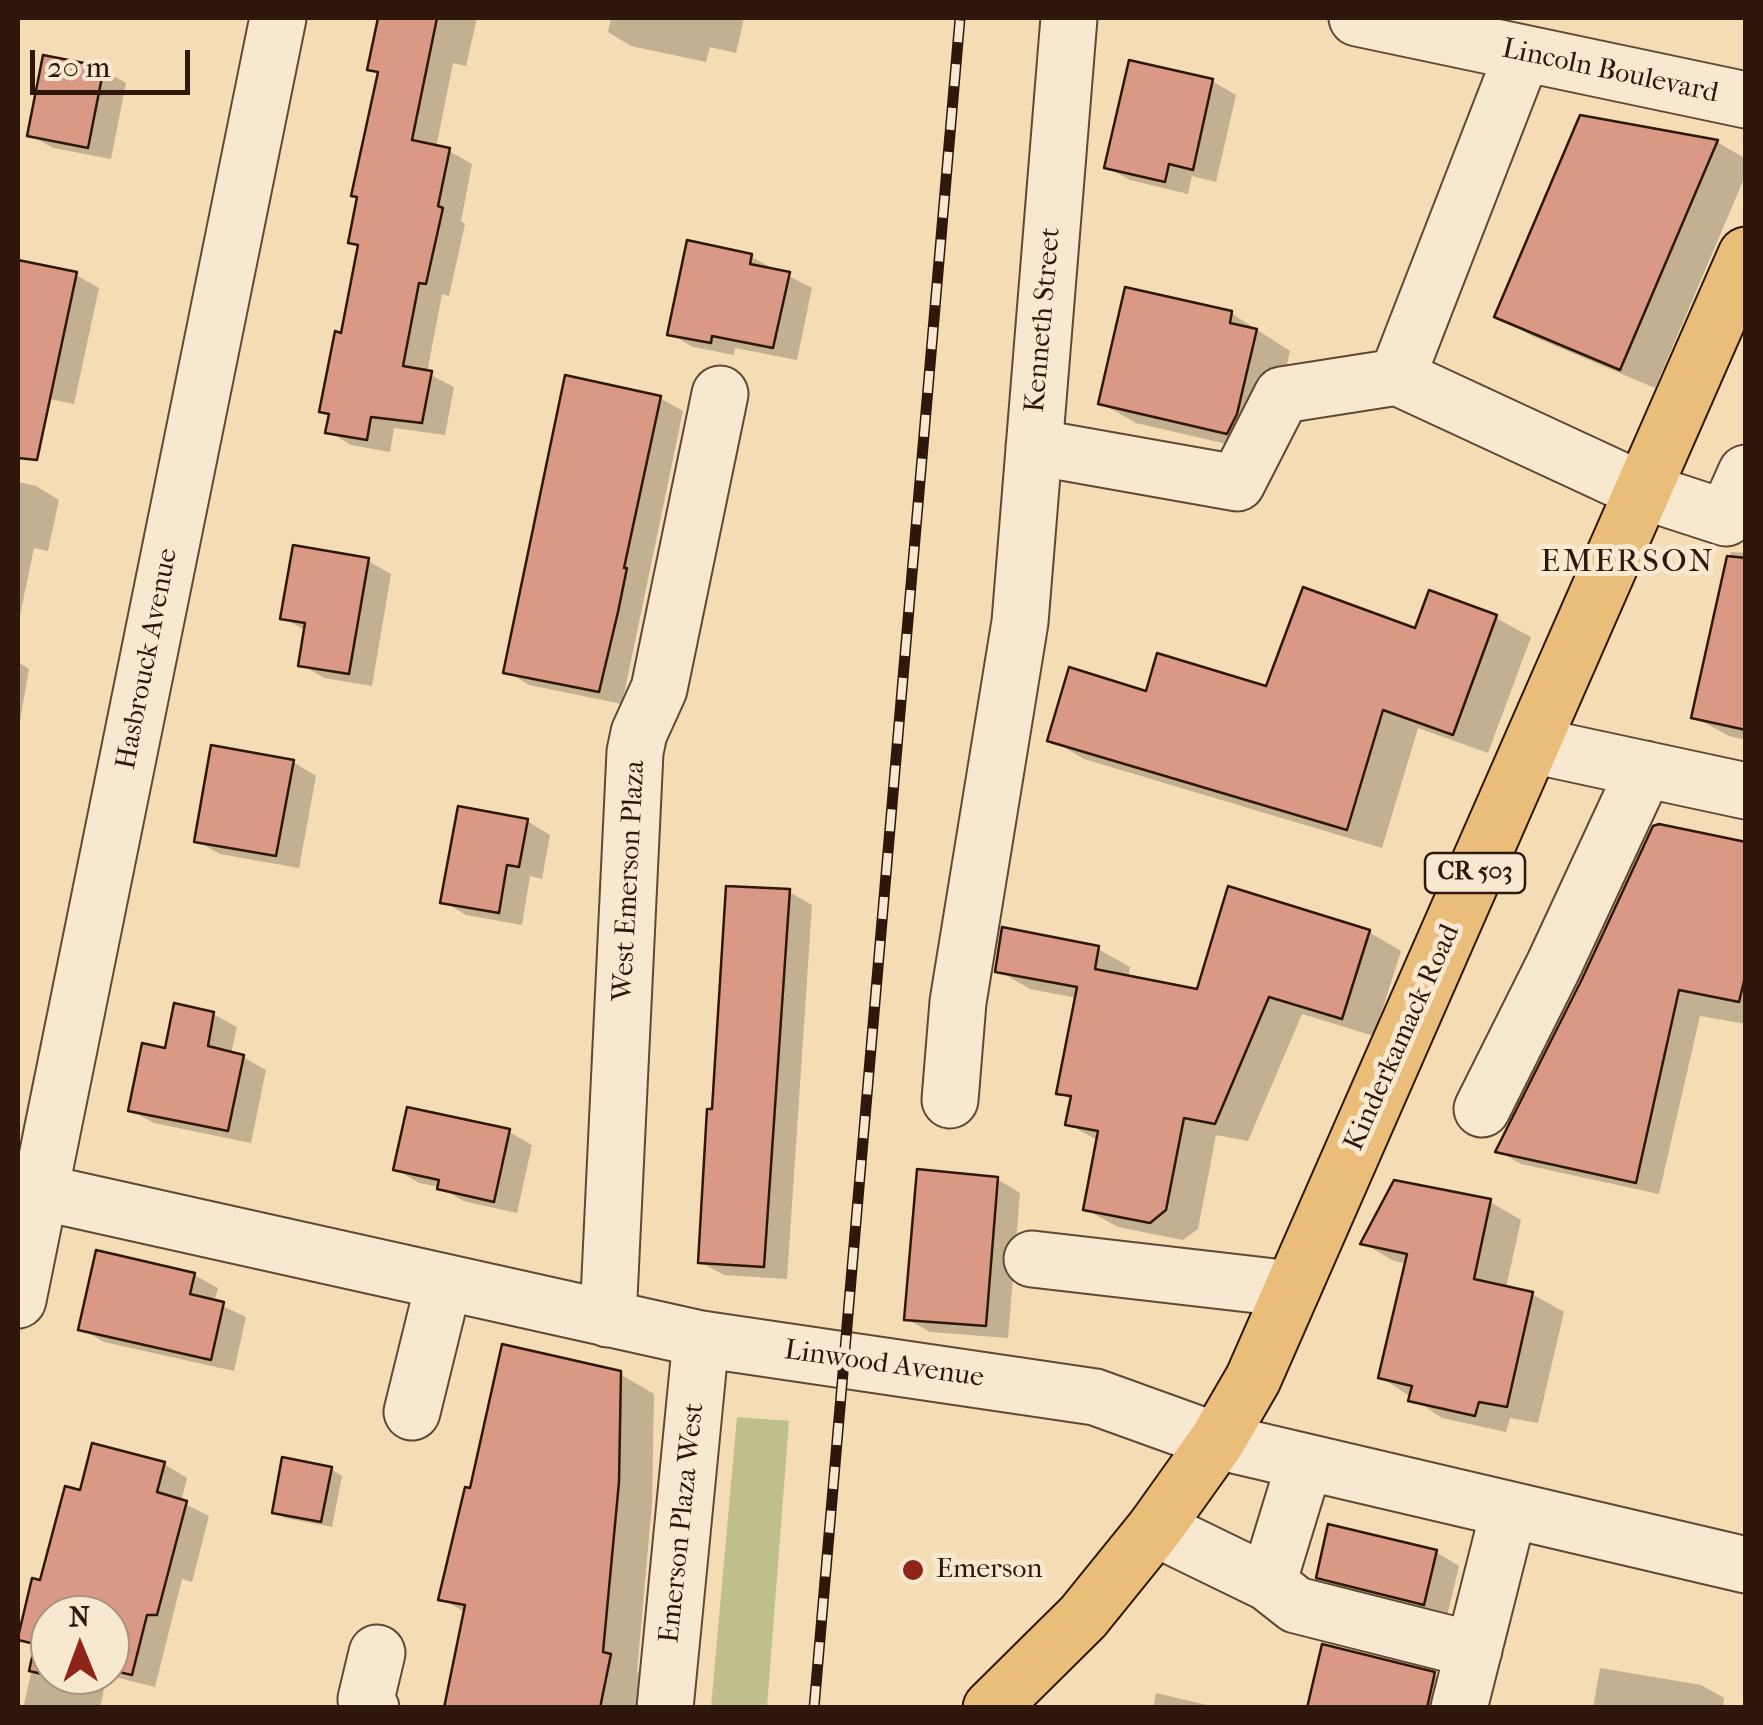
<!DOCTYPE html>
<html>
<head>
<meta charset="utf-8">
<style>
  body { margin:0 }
  #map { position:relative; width:1763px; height:1725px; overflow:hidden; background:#f4dcb5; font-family:"IM FELL French Canon",serif }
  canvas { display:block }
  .frame { position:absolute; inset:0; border:20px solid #2f170b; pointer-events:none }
  .north { position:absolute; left:30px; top:1595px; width:100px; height:100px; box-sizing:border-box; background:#f8e8cf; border:2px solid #a89481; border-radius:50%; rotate:359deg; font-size:28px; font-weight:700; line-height:40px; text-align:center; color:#2f170b }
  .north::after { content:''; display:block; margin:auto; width:35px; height:45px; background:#8f2418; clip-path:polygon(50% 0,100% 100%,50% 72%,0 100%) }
  .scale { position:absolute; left:30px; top:50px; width:160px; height:45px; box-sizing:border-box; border:5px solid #2f170b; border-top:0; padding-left:12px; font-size:30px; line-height:35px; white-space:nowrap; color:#2f170b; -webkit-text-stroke:8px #f8e8cf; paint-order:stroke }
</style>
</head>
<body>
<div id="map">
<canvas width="1763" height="1725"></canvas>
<div class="frame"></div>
<div class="north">N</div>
<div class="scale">20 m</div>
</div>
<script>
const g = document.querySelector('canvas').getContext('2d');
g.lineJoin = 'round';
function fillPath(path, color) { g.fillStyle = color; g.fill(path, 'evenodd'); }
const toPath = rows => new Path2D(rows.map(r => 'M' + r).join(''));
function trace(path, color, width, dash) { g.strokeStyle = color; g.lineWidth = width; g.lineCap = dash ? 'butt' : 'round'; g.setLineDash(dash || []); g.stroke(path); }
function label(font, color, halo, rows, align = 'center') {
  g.font = font + ' "IM FELL French Canon",serif'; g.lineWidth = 10; g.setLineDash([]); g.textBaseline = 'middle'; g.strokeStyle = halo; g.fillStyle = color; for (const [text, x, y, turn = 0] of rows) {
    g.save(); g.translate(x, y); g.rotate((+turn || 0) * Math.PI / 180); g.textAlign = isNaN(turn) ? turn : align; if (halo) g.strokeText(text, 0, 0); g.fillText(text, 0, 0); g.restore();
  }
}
const green = toPath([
  [737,1417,789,1421,767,1707,711,1707]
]);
const shadow = toPath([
  [381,18,477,18,466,66,453,63,436,148,449,151,472,164,461,221,465,224,449,296,442,294,427,373,454,387,445,435,394,428,390,452,351,445,328,431,331,416,322,411,343,336,360,247,351,241,380,74,370,68],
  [611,18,744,18,736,53,710,47,706,62,631,46,608,32],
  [103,70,126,83,111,159,53,148,30,135],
  [1212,81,1236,95,1216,182,1192,176,1188,194,1130,180,1106,167],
  [1717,142,1746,159,1746,174,1655,388,1532,336,1497,316],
  [751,257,812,288,797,360,735,348,734,355,693,347,670,334],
  [18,263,76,275,99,288,74,404,18,392],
  [1231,313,1290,351,1271,434,1262,452,1136,423,1101,403],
  [660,398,683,411,622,704,529,685,506,671],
  [18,482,36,486,59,500,48,551,34,548,18,625],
  [1731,552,1746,553,1746,740,1729,736,1694,717],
  [368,561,391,574,372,686,324,678,301,664,306,631,282,617],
  [1430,593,1496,618,1531,637,1488,753,1418,728,1382,848,1084,759,1050,739,1148,694,1267,689,1416,631],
  [18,662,29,669,18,732],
  [293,762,316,776,299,868,220,854,197,841],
  [527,821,550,835,542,879,530,876,522,925,466,915,443,901],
  [1746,845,1746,1024,1700,1016,1659,1194,1521,1164,1498,1151],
  [789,892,812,905,787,1279,724,1275,700,1262,714,1112],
  [1369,932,1401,951,1374,1036,1302,1014,1248,1141,1216,1135,1198,1229,1183,1240,1118,1227,1085,1209,1099,1141,1068,1124,1072,1100,1059,1093,1077,998,1030,989,997,970,1098,949,1130,967,1128,978,1198,992],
  [213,1014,237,1027,231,1054,243,1057,266,1070,251,1143,154,1123,130,1110,167,1051],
  [509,1132,532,1145,517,1213,463,1201,440,1187,419,1183,396,1169],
  [997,1179,1020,1193,1008,1338,930,1332,907,1319],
  [1490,1202,1521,1220,1506,1288,1532,1294,1564,1312,1538,1423,1510,1418,1506,1432,1442,1418,1381,1377,1407,1264,1394,1261,1363,1243],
  [194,1275,218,1288,214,1302,246,1317,234,1371,104,1342,81,1329],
  [620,1374,654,1394,652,1503,637,1672,644,1676,638,1708,446,1708,466,1613,441,1598,472,1491],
  [164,1464,187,1478,181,1502,209,1516,192,1582,182,1579,155,1687,107,1675,100,1708,23,1708,37,1648,20,1639,42,1583],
  [50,1615,110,1615,110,1675,50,1675],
  [331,1469,342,1476,332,1527,285,1518,274,1511],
  [1436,1552,1459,1566,1447,1616,1342,1590,1319,1577],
  [1323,1647,1434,1675,1475,1698,1472,1708,1309,1708],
  [1600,1668,1701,1685,1724,1698,1723,1708,1593,1708],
  [1156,1693,1220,1708,1153,1708]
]);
const building = toPath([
  [378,18,437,18,412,140,450,148,438,206,443,208,426,284,419,283,403,366,432,371,422,423,371,417,367,440,325,433,329,414,319,412,335,331,341,333,358,245,348,243,357,197,351,196,378,72,367,70,378,18],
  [43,55,104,67,88,148,27,136,43,55],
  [1129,60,1213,79,1193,170,1169,164,1165,182,1104,168,1129,60],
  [1580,115,1718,140,1620,370,1494,317,1580,115],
  [687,240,752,254,750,264,790,272,773,348,712,336,711,343,667,335,687,240],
  [18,260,77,272,37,460,18,458,18,260],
  [1125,287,1232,311,1230,323,1257,329,1237,414,1227,434,1098,404,1125,287],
  [565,375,661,396,624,568,627,568,618,612,599,692,503,673,565,375],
  [293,545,369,558,349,674,298,666,305,623,280,619,293,545],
  [1727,556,1746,558,1746,730,1691,718,1727,556],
  [1303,587,1415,628,1429,590,1497,615,1453,735,1383,710,1347,830,1047,741,1069,667,1146,691,1157,653,1266,686,1303,587],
  [211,745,294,760,276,856,194,842,211,745],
  [458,806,528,819,519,867,507,865,499,913,440,903,458,806],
  [1659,824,1746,842,1746,973,1739,1002,1679,990,1636,1183,1495,1152,1582,979,1653,826,1659,824],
  [726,886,790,889,764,1267,698,1263,707,1109,712,1109,726,886],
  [1228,886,1370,930,1342,1019,1269,997,1215,1124,1184,1118,1166,1210,1150,1223,1083,1210,1098,1131,1065,1125,1071,1096,1056,1094,1077,987,995,972,1002,927,1099,946,1095,969,1197,989,1228,886],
  [174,1003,214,1012,208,1046,244,1055,228,1131,128,1111,142,1043,165,1048,174,1003],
  [407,1107,510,1129,494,1202,437,1189,439,1180,393,1170,407,1107],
  [917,1169,998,1177,986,1326,904,1320,917,1169],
  [1394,1180,1491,1199,1474,1279,1533,1292,1507,1407,1479,1402,1475,1416,1408,1401,1412,1386,1378,1378,1407,1254,1360,1244,1394,1180],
  [96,1250,195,1273,190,1294,224,1302,211,1360,78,1330,96,1250],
  [502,1344,621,1371,619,1482,603,1652,611,1654,600,1708,444,1708,465,1605,438,1600,465,1487,470,1488,502,1344],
  [92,1443,165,1462,157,1492,187,1501,157,1615,147,1615,132,1675,110,1670,110,1615,50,1615,50,1675,80,1675,78,1682,29,1671,35,1644,18,1640,18,1637,32,1578,40,1580,65,1486,80,1490,92,1443],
  [282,1457,332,1467,321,1522,272,1513,282,1457],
  [1328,1524,1437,1550,1424,1605,1316,1578,1328,1524],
  [1322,1644,1435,1672,1427,1708,1307,1708,1322,1644]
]);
const minor = toPath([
  [1357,18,1746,100],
  [1523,53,1397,377,1643,491,1726,518,1746,473],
  [1034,447,1237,483,1282,395,1397,377],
  [1532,745,1746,791],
  [950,1100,958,1002,1020,622,1069,18],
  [1482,1109,1554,965,1645,769],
  [18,1187,701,1339,1095,1397,1217,1441,1746,1565],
  [1032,1259,1292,1289],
  [18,1300,278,18],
  [608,1319,635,752,639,733,659,689,720,394],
  [412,1412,444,1282],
  [1155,1528,1268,1583,1305,1462],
  [1268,1583,1296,1605,1474,1650],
  [371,1708,366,1699,377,1653],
  [665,1708,701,1339],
  [1459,1708,1509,1510]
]);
const major = toPath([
  [991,1708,1083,1617,1155,1528,1217,1441,1253,1379,1746,255]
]);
const rail = toPath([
  [814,1708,960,18]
]);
const markers = [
  [913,1570,12,"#8f2418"]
];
const shields = [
  [1475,873,100]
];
const shieldNames = [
  ["CR 503",1475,873]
];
const streetNames = [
  ["Lincoln Boulevard",1610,72,12],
  ["Kenneth Street",1044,320,-85],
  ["Hasbrouck Avenue",148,659,-79],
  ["West Emerson Plaza",630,881,-87],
  ["Kinderkamack Road",1403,1038,-66],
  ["Linwood Avenue",884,1365,8],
  ["Emerson Plaza West",683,1523,-84]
];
const poiNames = [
  ["Emerson",936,1570]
];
const quarterNames = [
  ["EMERSON",1628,563]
];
fillPath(green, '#bebf8b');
fillPath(shadow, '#0003');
fillPath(building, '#d99985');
trace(building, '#2f170b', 2.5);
trace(minor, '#604836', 59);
trace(major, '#2f170b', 59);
trace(minor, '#f8e8cf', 55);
trace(major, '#eabe7a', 55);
trace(rail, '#2f170b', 11);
trace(rail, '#f8e8cf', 8, [22]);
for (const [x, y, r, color] of markers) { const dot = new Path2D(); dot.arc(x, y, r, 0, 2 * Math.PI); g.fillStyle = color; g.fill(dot); trace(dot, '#f8e8cf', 4); }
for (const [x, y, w] of shields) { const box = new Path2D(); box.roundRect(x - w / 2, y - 20, w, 40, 8); g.fillStyle = '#f8e8cf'; g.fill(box); trace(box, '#2f170b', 2.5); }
label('bold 25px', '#2f170b', null, shieldNames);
label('28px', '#2f170b', '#f8e8cf', streetNames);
label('28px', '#2f170b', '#f8e8cf', poiNames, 'left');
g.letterSpacing = '2.5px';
label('32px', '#2f170b', '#f8e8cf', quarterNames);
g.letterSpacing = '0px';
</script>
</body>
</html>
